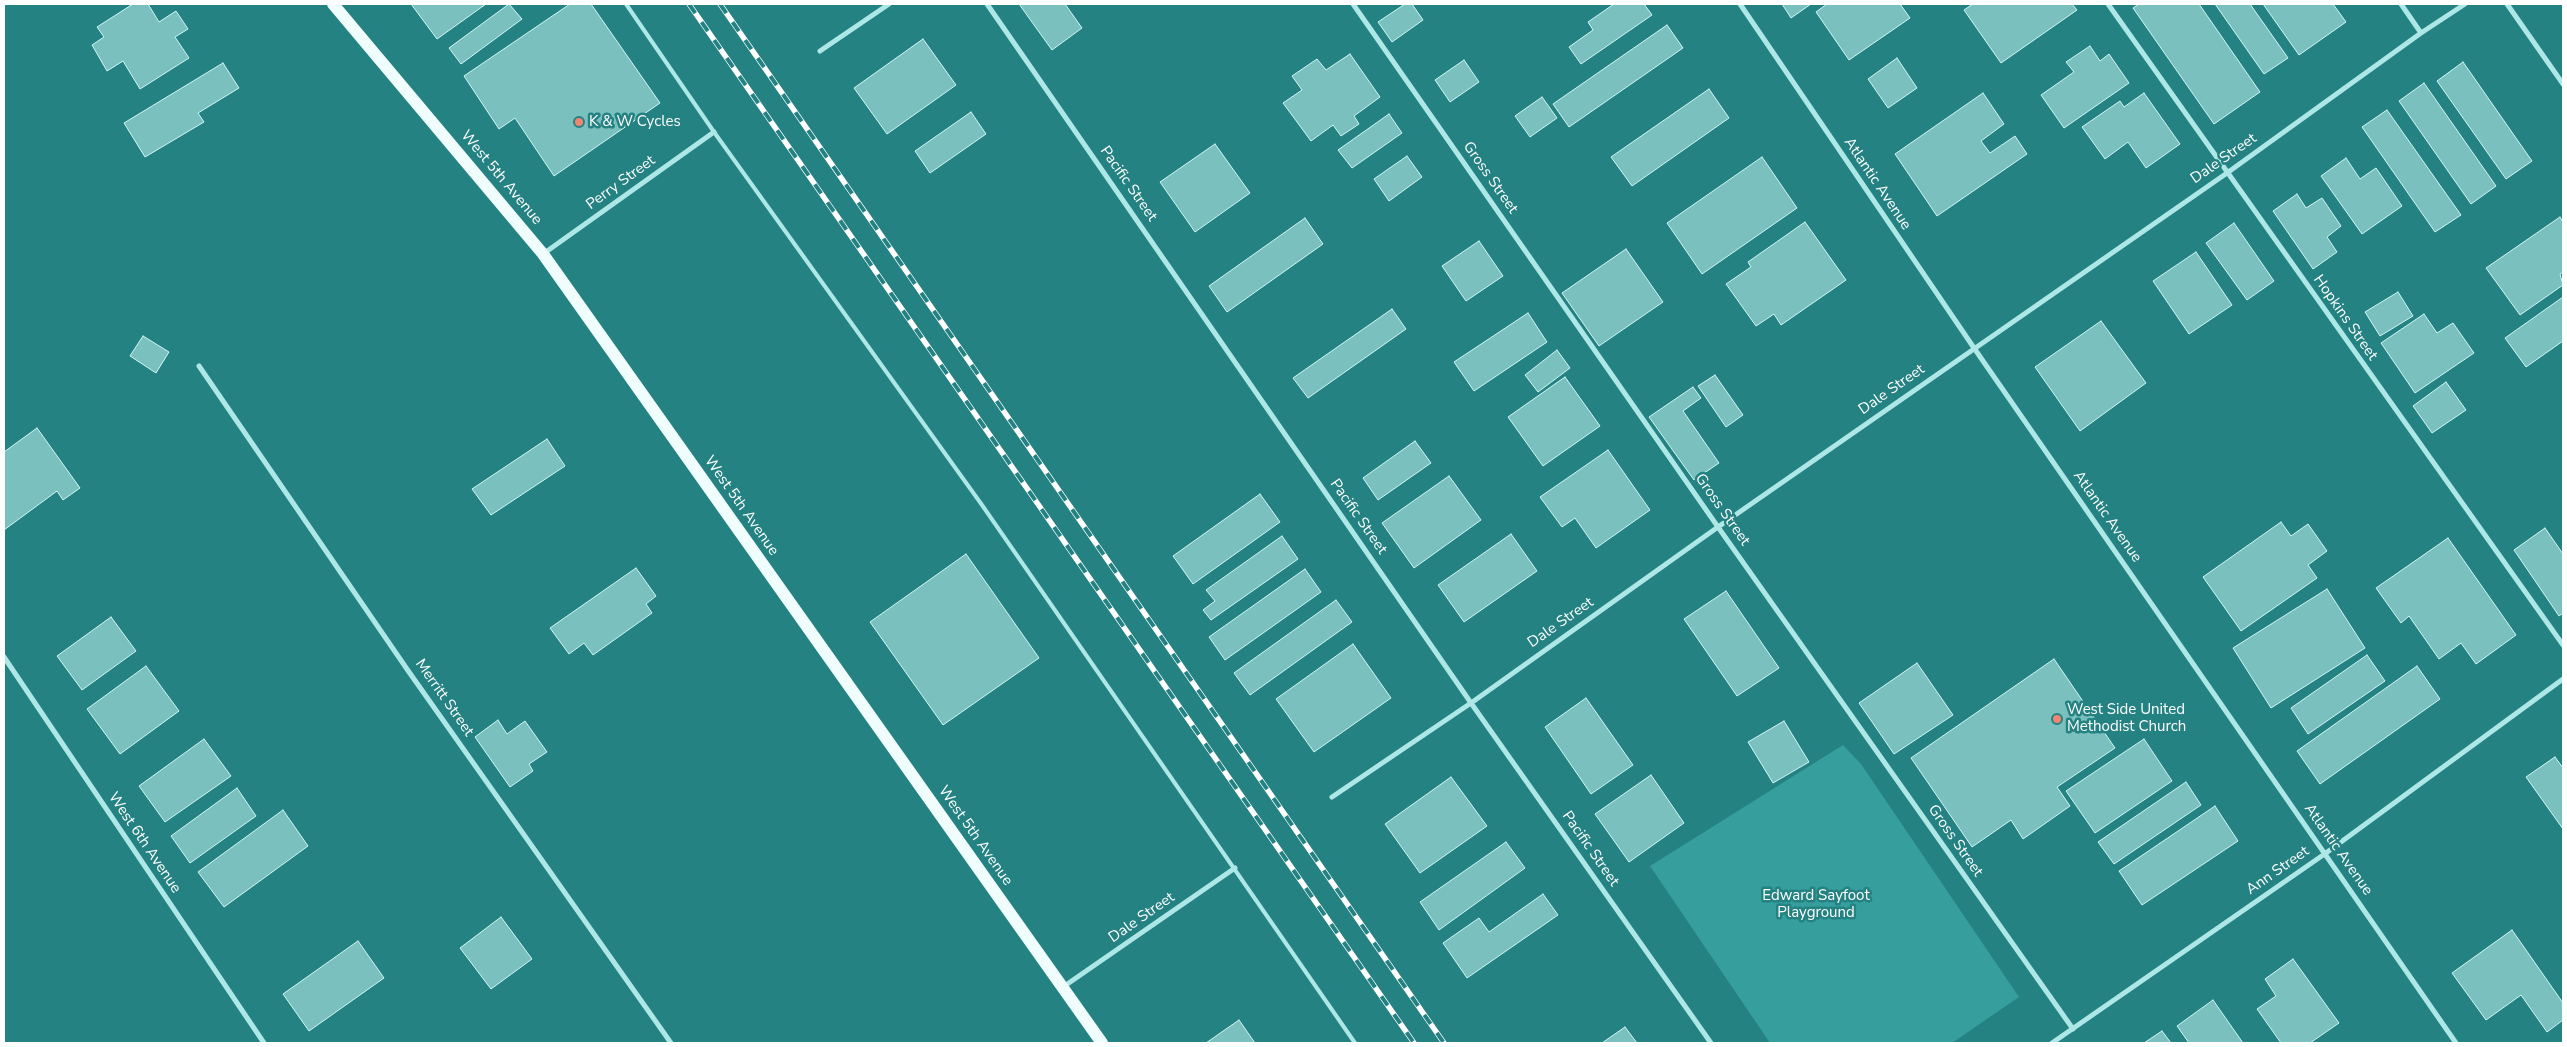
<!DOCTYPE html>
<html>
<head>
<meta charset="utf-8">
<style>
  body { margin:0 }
  #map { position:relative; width:2567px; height:1047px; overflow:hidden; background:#258282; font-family:"Nunito Sans",sans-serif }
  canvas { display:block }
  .frame { position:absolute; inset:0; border:5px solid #fff; pointer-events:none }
</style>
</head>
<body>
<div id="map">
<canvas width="2567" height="1047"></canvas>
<div class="frame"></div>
</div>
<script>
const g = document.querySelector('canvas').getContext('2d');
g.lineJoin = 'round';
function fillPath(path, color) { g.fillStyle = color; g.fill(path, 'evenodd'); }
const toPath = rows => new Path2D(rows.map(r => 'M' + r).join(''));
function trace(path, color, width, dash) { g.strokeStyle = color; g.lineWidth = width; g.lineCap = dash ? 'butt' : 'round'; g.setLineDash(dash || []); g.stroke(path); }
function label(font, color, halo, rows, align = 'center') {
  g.font = font + ' "Nunito Sans",sans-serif'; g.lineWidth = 5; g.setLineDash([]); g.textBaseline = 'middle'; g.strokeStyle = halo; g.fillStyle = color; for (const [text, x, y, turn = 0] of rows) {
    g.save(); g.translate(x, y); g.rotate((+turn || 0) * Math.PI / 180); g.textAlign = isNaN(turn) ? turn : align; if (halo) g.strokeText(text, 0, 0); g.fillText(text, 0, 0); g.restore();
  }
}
const green = toPath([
  [1843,745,1861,764,2019,997,1952,1043,1770,1043,1650,866]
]);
const building = toPath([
  [133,4,148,4,159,22,176,11,188,29,175,37,189,58,140,89,123,61,107,71,92,45,104,37,97,27,133,4],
  [411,4,486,4,437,39,411,4],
  [509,4,522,19,461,64,449,48,509,4],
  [570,4,591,4,660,103,554,176,515,118,499,129,464,76,570,4],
  [1019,4,1065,4,1082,28,1052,50,1019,4],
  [1405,4,1412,4,1423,20,1392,42,1378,22,1405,4],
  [1614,4,1644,4,1652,15,1581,64,1569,47,1593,30,1588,22,1614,4],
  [1782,4,1811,4,1791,18,1782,4],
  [1827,4,1900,4,1910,18,1849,60,1816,12,1827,4],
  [1973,4,2072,4,2077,10,2001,63,1964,10,1973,4],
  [2139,4,2199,4,2260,92,2214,124,2133,8,2139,4],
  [2215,4,2250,4,2288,58,2264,74,2215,4],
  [2263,4,2333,4,2346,22,2299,55,2263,4],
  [1667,25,1683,48,1569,127,1553,104,1667,25],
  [923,39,956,85,887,134,854,88,923,39],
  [2090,46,2100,61,2109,54,2129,83,2064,128,2041,95,2074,72,2066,62,2090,46],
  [1350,54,1380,97,1354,116,1359,124,1341,136,1333,125,1311,141,1283,103,1302,90,1292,76,1317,59,1326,70,1350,54],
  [1897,58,1917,88,1888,108,1868,79,1897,58],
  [1464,60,1479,82,1450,102,1435,80,1464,60],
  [2463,62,2532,161,2506,179,2437,81,2463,62],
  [223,63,239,88,198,113,204,122,145,157,124,123,223,63],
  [2424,83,2496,186,2471,204,2399,101,2424,83],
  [1709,89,1729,118,1632,186,1611,157,1709,89],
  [1983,93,2004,124,1981,141,1990,153,2015,136,2027,154,1937,216,1895,154,1983,93],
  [2144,93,2180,144,2146,168,2128,142,2105,159,2082,127,2120,101,2124,107,2144,93],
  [1542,97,1557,118,1530,137,1515,116,1542,97],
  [2387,110,2461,215,2435,232,2362,127,2387,110],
  [971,112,986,134,930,173,915,151,971,112],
  [1389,114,1402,133,1352,168,1338,150,1389,114],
  [1215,144,1250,193,1195,232,1160,182,1215,144],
  [1407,156,1422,177,1389,201,1374,179,1407,156],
  [1762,157,1797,208,1702,274,1667,223,1762,157],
  [2346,158,2360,179,2376,168,2402,206,2362,234,2321,176,2346,158],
  [2297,194,2306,208,2322,198,2341,226,2327,237,2337,252,2313,269,2273,211,2297,194],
  [2560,217,2563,222,2563,272,2560,274,2563,285,2520,315,2486,268,2560,217],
  [1305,218,1323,244,1227,312,1209,286,1305,218],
  [1805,222,1846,280,1781,325,1774,314,1756,326,1726,284,1751,267,1748,262,1805,222],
  [2234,223,2274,281,2247,300,2206,243,2234,223],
  [1479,241,1503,276,1466,301,1442,266,1479,241],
  [1626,249,1663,302,1599,346,1562,293,1626,249],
  [2196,252,2232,305,2189,334,2153,281,2196,252],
  [2398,292,2413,316,2380,336,2365,312,2398,292],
  [2563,297,2563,341,2526,367,2505,338,2563,297],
  [1392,309,1406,329,1308,398,1293,378,1392,309],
  [1528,313,1547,342,1474,391,1454,362,1528,313],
  [2424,314,2437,333,2453,323,2474,353,2415,393,2381,343,2424,314],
  [2101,321,2146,383,2080,431,2035,367,2101,321],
  [143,336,169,352,156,373,130,356,143,336],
  [1557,350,1570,368,1538,392,1525,375,1557,350],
  [1715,375,1743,415,1726,427,1698,386,1715,375],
  [1565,377,1600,426,1543,466,1508,417,1565,377],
  [2446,382,2466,410,2432,433,2413,406,2446,382],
  [1693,387,1701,398,1683,411,1719,463,1694,480,1649,417,1693,387],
  [37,428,80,488,63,500,57,491,4,530,4,452,37,428],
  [547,439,565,466,491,515,472,489,547,439],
  [1415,441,1431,463,1378,500,1363,478,1415,441],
  [1608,450,1650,510,1596,548,1575,518,1562,527,1540,497,1608,450],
  [1449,476,1481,520,1414,568,1382,523,1449,476],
  [1260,494,1280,522,1193,584,1173,556,1260,494],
  [2281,522,2291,536,2308,524,2327,551,2308,565,2317,578,2241,631,2203,577,2281,522],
  [2545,528,2563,554,2563,613,2559,616,2514,550,2545,528],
  [1511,534,1537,571,1464,622,1438,585,1511,534],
  [1282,536,1298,559,1211,620,1203,610,1215,601,1206,590,1282,536],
  [2448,538,2516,635,2476,664,2461,643,2439,659,2409,616,2401,623,2376,588,2448,538],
  [966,554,1039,658,943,725,870,622,966,554],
  [636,568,656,596,646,604,652,613,593,655,584,643,569,654,550,628,636,568],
  [1305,569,1321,592,1225,660,1209,637,1305,569],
  [2327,589,2365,648,2271,708,2233,648,2327,589],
  [1726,591,1779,668,1737,696,1684,619,1726,591],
  [1336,600,1352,622,1250,695,1234,673,1336,600],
  [111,617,136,651,82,690,57,656,111,617],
  [1353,644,1391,698,1314,752,1276,699,1353,644],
  [2367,655,2385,681,2308,734,2291,708,2367,655],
  [2054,659,2115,748,2057,787,2070,806,2023,839,2011,820,1972,847,1911,758,2054,659],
  [1917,663,1953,715,1894,754,1859,703,1917,663],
  [146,666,179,711,120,754,87,709,146,666],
  [2417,666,2440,699,2320,784,2297,751,2417,666],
  [1586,698,1633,765,1591,794,1545,727,1586,698],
  [498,720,507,734,525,721,547,752,529,764,533,771,510,787,475,737,498,720],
  [1784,721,1809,762,1773,783,1748,742,1784,721],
  [204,739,231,776,165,822,139,786,204,739],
  [2144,739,2172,781,2095,833,2066,791,2144,739],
  [2555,757,2563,768,2563,829,2526,777,2555,757],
  [1651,775,1684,823,1629,862,1595,814,1651,775],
  [1451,777,1487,826,1420,873,1385,824,1451,777],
  [2186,782,2201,805,2114,864,2098,842,2186,782],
  [237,788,256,816,190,863,171,836,237,788],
  [2215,806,2238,841,2142,905,2119,871,2215,806],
  [283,810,308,846,224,907,198,872,283,810],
  [1506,842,1525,868,1439,930,1420,902,1506,842],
  [1543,894,1558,915,1467,978,1443,943,1479,918,1489,932,1543,894],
  [501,917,532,959,491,989,460,948,501,917],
  [2512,930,2563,1003,2563,1020,2547,1032,2521,995,2486,1020,2452,973,2512,930],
  [358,941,384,978,309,1031,283,994,358,941],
  [2293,959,2339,1023,2310,1043,2281,1043,2257,1009,2276,996,2265,979,2293,959],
  [2213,1000,2243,1043,2189,1043,2177,1026,2213,1000],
  [1239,1020,1255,1043,1206,1043,1239,1020],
  [1625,1027,1637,1043,1602,1043,1625,1027],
  [2162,1031,2171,1043,2144,1043,2162,1031]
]);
const service = toPath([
  [626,4,714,132,982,505,1355,1043]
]);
const minor = toPath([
  [987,4,1471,703,1711,1043],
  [1353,4,1718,527,2073,1029],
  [1740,4,1974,348,2456,1043],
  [2108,4,2563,645],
  [2401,4,2421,33],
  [2507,4,2563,84],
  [820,51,889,4],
  [543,254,714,132],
  [199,366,409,672,671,1043],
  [4,657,264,1043],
  [1332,797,1471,703,1718,527,2227,173,2421,33,2465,4],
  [1063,987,1235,868],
  [2052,1043,2326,853,2563,679]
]);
const primary = toPath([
  [333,4,543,254,1102,1043]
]);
const rail = toPath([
  [689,4,1414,1043],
  [720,4,1444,1043]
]);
const markers = [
  [579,122,5,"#f18572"],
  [2057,719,5,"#f18572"]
];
const poiNames = [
  ["K & W Cycles",589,122],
  ["West Side United",2067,710],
  ["Methodist Church",2067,727]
];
const streetNames = [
  ["Dale Street",2224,159,-35],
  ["West 5th Avenue",501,178,50],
  ["Gross Street",1490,178,55],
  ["Perry Street",621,183,-36],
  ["Pacific Street",1128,184,55],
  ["Atlantic Avenue",1877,184,56],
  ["Hopkins Street",2345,318,55],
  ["Dale Street",1892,390,-35],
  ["West 5th Avenue",741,506,55],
  ["Gross Street",1722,510,55],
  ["Pacific Street",1358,517,55],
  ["Atlantic Avenue",2107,517,55],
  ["Dale Street",1561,623,-35],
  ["Merritt Street",444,698,55],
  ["West 5th Avenue",975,836,55],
  ["Gross Street",1955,841,55],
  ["West 6th Avenue",144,843,56],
  ["Pacific Street",1590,849,55],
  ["Atlantic Avenue",2338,850,55],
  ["Ann Street",2278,871,-35],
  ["Dale Street",1142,918,-35]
];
const parkNames = [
  ["Edward Sayfoot",1816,896],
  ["Playground",1816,913]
];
fillPath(green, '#369e9d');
fillPath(building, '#7ac0bf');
trace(building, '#d1f6f5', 1);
trace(service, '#ade7e6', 4);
trace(minor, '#ade7e6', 5);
trace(primary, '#effdfd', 12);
trace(rail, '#fff', 5.5);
trace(rail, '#258282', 4, [11]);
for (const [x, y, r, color] of markers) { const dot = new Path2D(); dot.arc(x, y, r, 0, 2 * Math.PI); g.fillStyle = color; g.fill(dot); trace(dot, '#258282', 2); }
label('15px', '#fff', '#258282', poiNames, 'left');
label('15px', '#fff', '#258282', streetNames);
label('15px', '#fdfffe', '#258282', parkNames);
</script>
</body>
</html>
